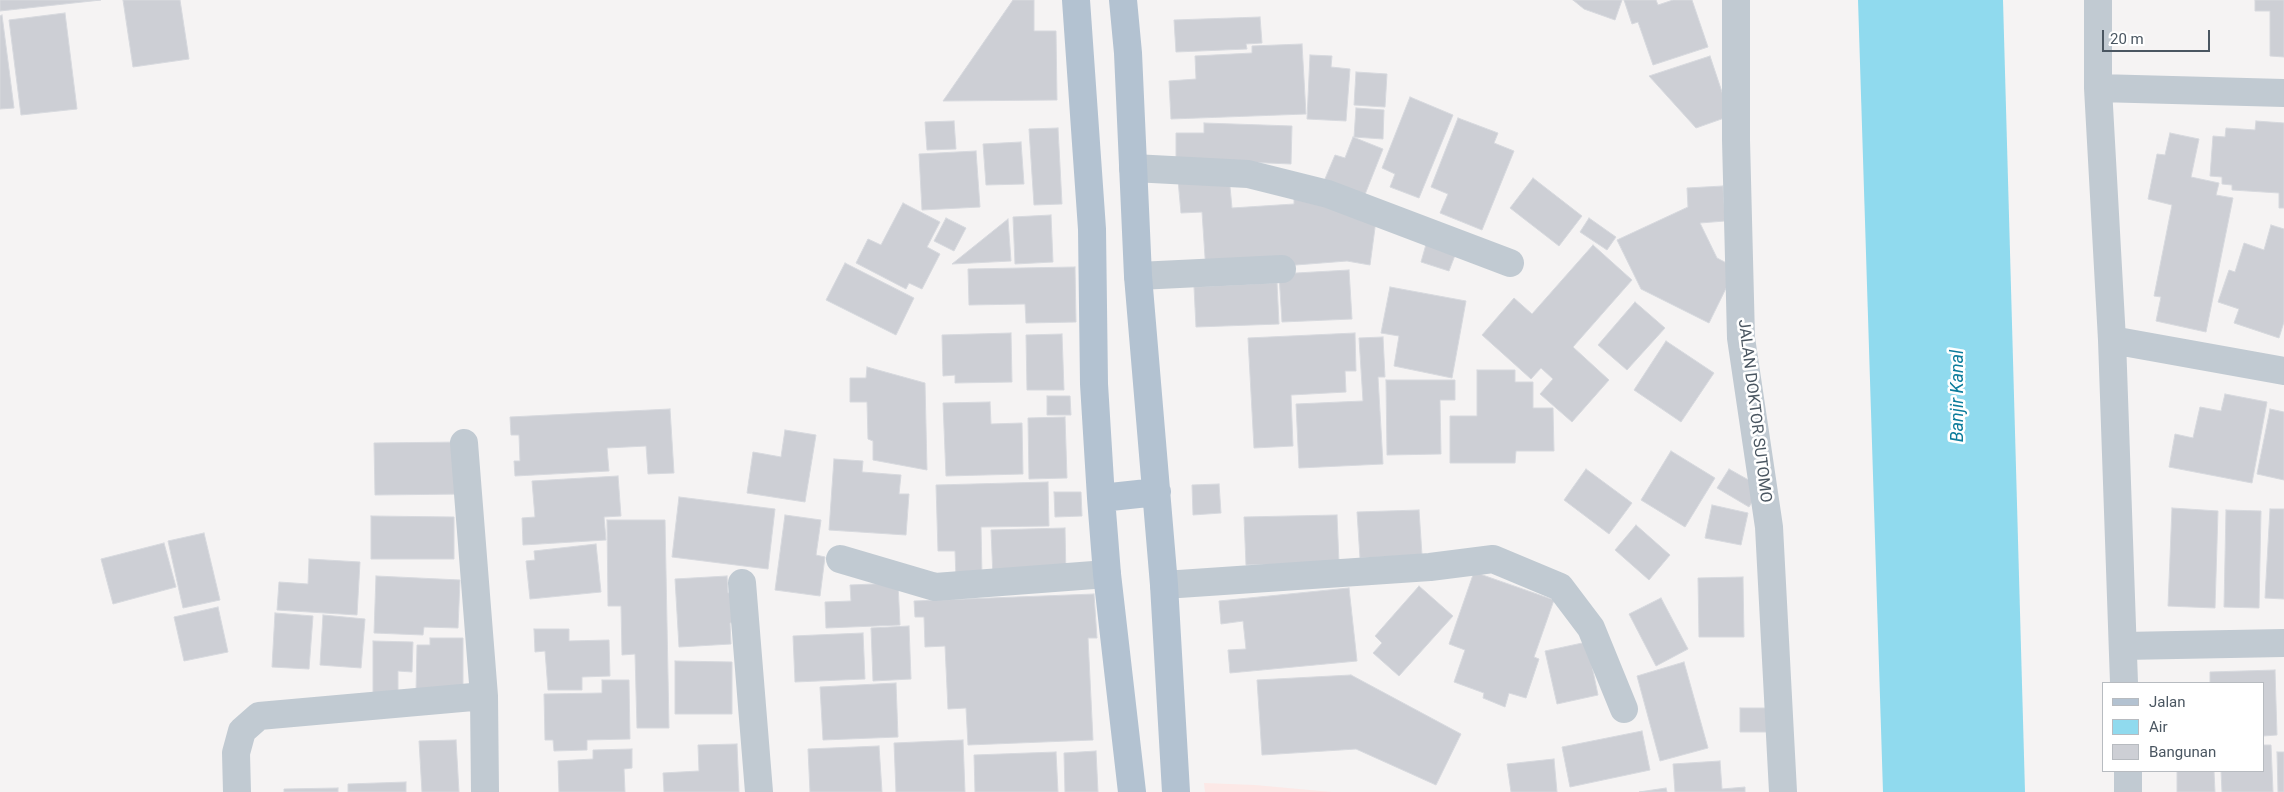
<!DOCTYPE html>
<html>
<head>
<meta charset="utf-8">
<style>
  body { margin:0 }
  #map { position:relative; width:2284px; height:792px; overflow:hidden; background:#f5f3f3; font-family:Roboto,sans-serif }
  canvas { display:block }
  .legend { position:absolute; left:2102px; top:682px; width:162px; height:90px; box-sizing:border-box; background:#fff; border:1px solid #b7bbc0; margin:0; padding:6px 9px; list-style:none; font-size:15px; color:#4a5661 }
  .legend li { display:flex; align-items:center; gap:10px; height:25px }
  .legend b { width:25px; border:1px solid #b7bbc0 }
  .scale { position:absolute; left:2102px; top:30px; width:108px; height:22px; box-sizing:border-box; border:2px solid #4a5661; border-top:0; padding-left:6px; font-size:15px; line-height:18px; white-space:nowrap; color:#4a5661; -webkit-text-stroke:4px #fff; paint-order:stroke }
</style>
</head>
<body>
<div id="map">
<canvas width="2284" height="792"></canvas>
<ul class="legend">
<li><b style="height:6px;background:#b3c2d1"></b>Jalan</li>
<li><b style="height:14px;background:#90daee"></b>Air</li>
<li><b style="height:14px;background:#cdcfd5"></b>Bangunan</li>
</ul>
<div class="scale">20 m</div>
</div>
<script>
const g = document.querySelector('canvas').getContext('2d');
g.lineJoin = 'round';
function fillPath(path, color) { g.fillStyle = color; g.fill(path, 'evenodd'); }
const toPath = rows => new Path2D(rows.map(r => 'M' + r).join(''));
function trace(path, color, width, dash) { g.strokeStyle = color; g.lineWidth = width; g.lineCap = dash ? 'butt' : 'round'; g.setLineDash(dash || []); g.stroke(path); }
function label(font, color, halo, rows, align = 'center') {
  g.font = font + ' Roboto,sans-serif'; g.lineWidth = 5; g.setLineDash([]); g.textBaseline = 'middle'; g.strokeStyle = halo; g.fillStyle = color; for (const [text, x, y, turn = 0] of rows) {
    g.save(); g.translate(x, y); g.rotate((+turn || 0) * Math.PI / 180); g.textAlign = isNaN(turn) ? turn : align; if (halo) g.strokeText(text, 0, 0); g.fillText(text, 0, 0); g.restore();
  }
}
const medical = toPath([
  [1204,783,1255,785,1332,792,1205,792]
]);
const water = toPath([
  [1858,0,2003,0,2025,792,1883,792]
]);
const building = toPath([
  [0,0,101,0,0,11,0,0],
  [123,0,180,0,189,59,133,67,123,0],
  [1013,0,1034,0,1034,31,1056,31,1057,100,943,101,1013,0],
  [1573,0,1622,0,1615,20,1584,9,1573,0],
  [1624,0,1656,0,1658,5,1673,0,1692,0,1708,47,1653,65,1638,22,1632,24,1624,0],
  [2255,0,2284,0,2284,57,2270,56,2270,11,2255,11,2255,0],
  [65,13,77,109,21,115,9,20,65,13],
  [2,15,14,108,0,109,0,16,2,15],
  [1260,17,1262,43,1246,44,1247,49,1176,52,1174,20,1260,17],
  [1302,44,1306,114,1171,119,1169,81,1196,79,1195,56,1252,53,1252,46,1302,44],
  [1310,55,1332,56,1331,67,1350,69,1346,121,1307,119,1310,55],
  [1710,56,1730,116,1696,128,1649,76,1710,56],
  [1356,72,1387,74,1385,107,1354,105,1356,72],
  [1410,97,1453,115,1419,198,1390,187,1395,174,1382,168,1410,97],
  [1356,108,1384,110,1383,139,1354,137,1356,108],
  [1458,118,1498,133,1494,143,1514,151,1482,230,1440,213,1448,194,1431,187,1458,118],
  [954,121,956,149,927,150,925,122,954,121],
  [2256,121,2284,123,2284,208,2279,208,2279,193,2232,190,2232,185,2222,184,2222,177,2210,176,2213,136,2225,137,2226,128,2255,130,2256,121],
  [1204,123,1292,126,1291,164,1176,159,1176,133,1204,133,1204,123],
  [1058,128,1062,204,1034,205,1029,129,1058,128],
  [2170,133,2199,139,2191,177,2219,183,2216,195,2233,198,2206,332,2156,321,2161,297,2154,296,2172,205,2148,199,2157,154,2165,155,2170,133],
  [1353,137,1383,149,1362,202,1322,186,1335,155,1345,158,1353,137],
  [1021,142,1024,184,986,185,983,144,1021,142],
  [976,151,980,207,922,210,919,154,976,151],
  [1229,176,1232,208,1294,204,1294,194,1377,213,1370,265,1347,261,1206,272,1202,212,1181,213,1178,180,1229,176],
  [1533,178,1582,216,1559,246,1510,208,1533,178],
  [1723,186,1725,221,1700,223,1717,258,1736,268,1709,323,1641,289,1617,240,1688,207,1687,188,1723,186],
  [903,203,940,222,927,247,940,254,922,289,909,283,906,289,856,263,868,239,881,245,903,203],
  [1051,215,1053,262,1015,264,1013,217,1051,215],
  [946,218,966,228,954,251,934,241,946,218],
  [1589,218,1616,237,1607,250,1580,232,1589,218],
  [1008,219,1011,261,952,264,1008,219],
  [2271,225,2284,229,2284,322,2279,338,2234,323,2239,309,2218,302,2229,270,2235,272,2244,243,2264,250,2271,225],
  [1427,241,1457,250,1449,271,1421,262,1427,241],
  [1593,245,1632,280,1573,347,1609,380,1572,422,1540,394,1553,379,1541,368,1531,379,1482,335,1514,298,1532,314,1593,245],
  [845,263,914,298,896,335,826,300,845,263],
  [1075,267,1076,322,1026,323,1025,304,969,305,968,269,1075,267],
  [1349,270,1352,319,1282,322,1279,274,1349,270],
  [1272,283,1277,283,1279,324,1196,327,1194,287,1272,283],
  [1390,287,1466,301,1452,378,1394,366,1399,336,1381,333,1390,287],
  [1635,302,1665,328,1627,370,1598,345,1635,302],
  [1011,333,1012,382,955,383,955,375,943,376,942,335,1011,333],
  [1355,333,1356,371,1345,371,1346,392,1291,395,1293,446,1254,448,1248,338,1355,333],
  [1062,334,1064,390,1027,390,1026,335,1062,334],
  [1383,337,1385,377,1378,377,1383,464,1299,468,1296,404,1363,401,1359,338,1383,337],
  [1666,341,1714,373,1681,422,1634,390,1666,341],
  [867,367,925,383,927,470,873,460,873,441,868,439,867,402,850,402,850,378,866,378,867,367],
  [1477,370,1515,370,1515,382,1533,382,1533,408,1553,408,1554,451,1516,451,1515,463,1450,463,1450,416,1477,416,1477,370],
  [1386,380,1455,380,1455,400,1440,400,1441,454,1387,455,1386,380],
  [2225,394,2267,402,2252,483,2169,467,2175,434,2193,438,2200,407,2221,411,2225,394],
  [1047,396,1070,396,1071,415,1047,415,1047,396],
  [990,402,991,424,1022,423,1023,474,946,476,943,403,990,402],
  [670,409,674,473,648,474,646,446,607,448,609,471,515,476,514,461,520,461,519,435,511,435,510,417,670,409],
  [2270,409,2284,412,2284,480,2257,474,2270,409],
  [1065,417,1067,478,1029,479,1028,418,1065,417],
  [785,430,816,435,805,502,747,493,753,452,781,457,785,430],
  [463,442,464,494,375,495,374,443,463,442],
  [1671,451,1715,478,1685,527,1641,500,1671,451],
  [834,459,863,461,862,472,901,475,899,494,909,494,906,535,829,530,834,459],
  [1586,469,1632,503,1609,534,1564,500,1586,469],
  [1729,469,1761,487,1749,507,1717,488,1729,469],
  [618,476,621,516,604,517,606,540,523,545,522,518,535,517,532,481,618,476],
  [1048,482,1049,526,981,527,982,577,956,578,955,551,938,551,936,485,1048,482],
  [1219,484,1221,513,1193,515,1192,485,1219,484],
  [1054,492,1081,492,1082,516,1055,517,1054,492],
  [679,497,775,509,768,569,672,557,679,497],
  [1712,505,1748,513,1741,545,1705,538,1712,505],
  [2172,508,2218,511,2215,608,2168,606,2172,508],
  [2270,509,2284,509,2284,599,2265,598,2270,509],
  [1419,510,1422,555,1360,558,1357,512,1419,510],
  [2226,510,2261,511,2259,608,2224,607,2226,510],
  [785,515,821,520,816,555,825,557,820,596,775,590,785,515],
  [1337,515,1339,563,1246,565,1244,517,1337,515],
  [371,516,454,517,454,559,371,559,371,516],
  [607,520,665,520,669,728,637,728,635,654,622,655,621,606,608,606,607,520],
  [1636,525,1670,555,1649,580,1615,550,1636,525],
  [1065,528,1066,577,993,578,991,530,1065,528],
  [204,533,220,600,183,608,168,541,204,533],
  [164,543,176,587,113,604,101,559,164,543],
  [596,544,601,592,530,599,526,561,535,560,534,551,596,544],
  [309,559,360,562,357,615,277,610,279,582,308,584,309,559],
  [1474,572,1554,600,1534,657,1539,659,1526,698,1509,693,1505,707,1483,698,1484,693,1454,682,1465,650,1449,644,1474,572],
  [376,576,460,580,458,628,424,627,423,635,374,633,376,576],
  [727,576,728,593,740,593,742,622,730,623,731,644,679,647,675,579,727,576],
  [1743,577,1744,637,1699,637,1698,578,1743,577],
  [898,583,900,625,826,628,825,602,851,601,850,585,898,583],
  [1419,586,1453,616,1399,676,1373,653,1382,643,1375,636,1419,586],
  [1349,588,1357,661,1230,673,1228,650,1246,649,1243,621,1221,624,1219,601,1349,588],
  [1094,594,1097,638,1088,638,1093,740,968,745,966,708,948,709,945,646,925,647,924,617,915,617,914,601,1094,594],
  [1661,598,1688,649,1656,666,1629,614,1661,598],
  [218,607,228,652,184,661,174,617,218,607],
  [275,613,313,616,309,669,272,667,275,613],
  [323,615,365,619,361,668,320,665,323,615],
  [909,626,911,679,873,681,871,628,909,626],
  [534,629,569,629,569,641,609,640,610,676,582,677,582,690,548,690,545,651,535,652,534,629],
  [863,633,865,679,795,682,793,636,863,633],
  [430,638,463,638,463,693,416,692,417,645,430,645,430,638],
  [373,641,413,642,412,672,398,671,398,699,373,699,373,641],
  [1587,642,1598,695,1557,704,1545,651,1587,642],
  [675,661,732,662,732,714,675,714,675,661],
  [1684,662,1708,748,1660,761,1637,676,1684,662],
  [2275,670,2277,735,2263,736,2263,683,2210,683,2210,672,2275,670],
  [1351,675,1461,734,1436,785,1356,749,1262,755,1257,680,1351,675],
  [602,680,629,680,630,739,587,740,587,750,554,751,553,740,545,740,544,694,602,693,602,680],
  [896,683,898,737,823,740,820,687,896,683],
  [1740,708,1769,708,1769,732,1740,732,1740,708],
  [1642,731,1650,770,1570,787,1562,747,1642,731],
  [456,740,459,792,422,792,419,741,456,740],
  [963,740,965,792,896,792,894,743,963,740],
  [737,744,739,792,664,792,663,773,699,771,698,745,737,744],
  [2263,745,2271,745,2273,792,2222,792,2221,771,2263,771,2263,745],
  [879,746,882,792,810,792,808,749,879,746],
  [632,749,632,768,624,769,625,792,559,792,558,761,593,759,593,750,632,749],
  [1096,751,1098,792,1065,792,1064,753,1096,751],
  [1056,752,1058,792,975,792,974,755,1056,752],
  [2277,752,2284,752,2284,792,2278,792,2277,752],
  [1554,759,1557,792,1511,792,1507,764,1554,759],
  [1720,761,1722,789,1745,787,1745,792,1675,792,1673,764,1720,761],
  [2177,771,2214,771,2215,792,2177,792,2177,771],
  [406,782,406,792,348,792,348,784,406,782],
  [338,788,338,792,284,792,284,789,338,788],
  [1666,788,1667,792,1639,792,1666,788]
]);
const minor = toPath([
  [2098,0,2098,88,2112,340],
  [2098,88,2284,93],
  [1133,168,1248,174,1328,194,1510,263],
  [1138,276,1282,269],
  [464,443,484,696,485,792],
  [840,559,935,587,1107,574],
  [742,583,759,792],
  [1164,585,1430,567,1493,559,1560,587,1591,628,1624,709],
  [2123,646,2284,643],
  [2124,683,2112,340,2284,371],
  [2128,771,2128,792],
  [237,792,236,753,242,731,259,716,484,696]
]);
const tertiary = toPath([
  [1736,0,1736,140,1741,338,1769,527,1783,792]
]);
const primary = toPath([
  [1076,0,1092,229,1094,384,1101,498,1107,574,1132,792],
  [1123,0,1128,53,1138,276,1164,585,1176,792],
  [1101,498,1157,492]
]);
const streetNames = [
  ["JALAN DOKTOR SUTOMO",1754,411,83]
];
const waterNames = [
  ["Banjir Kanal",1958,396,-90]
];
fillPath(medical, '#fce8e6');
fillPath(water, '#90daee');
fillPath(building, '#cdcfd5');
trace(building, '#d7d9de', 1);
trace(minor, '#c1cad2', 28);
trace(tertiary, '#c1cad2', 28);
trace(primary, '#b3c2d1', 28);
label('16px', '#4a5661', '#fff', streetNames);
label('italic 18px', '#0c7c9b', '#fff', waterNames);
</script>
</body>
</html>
